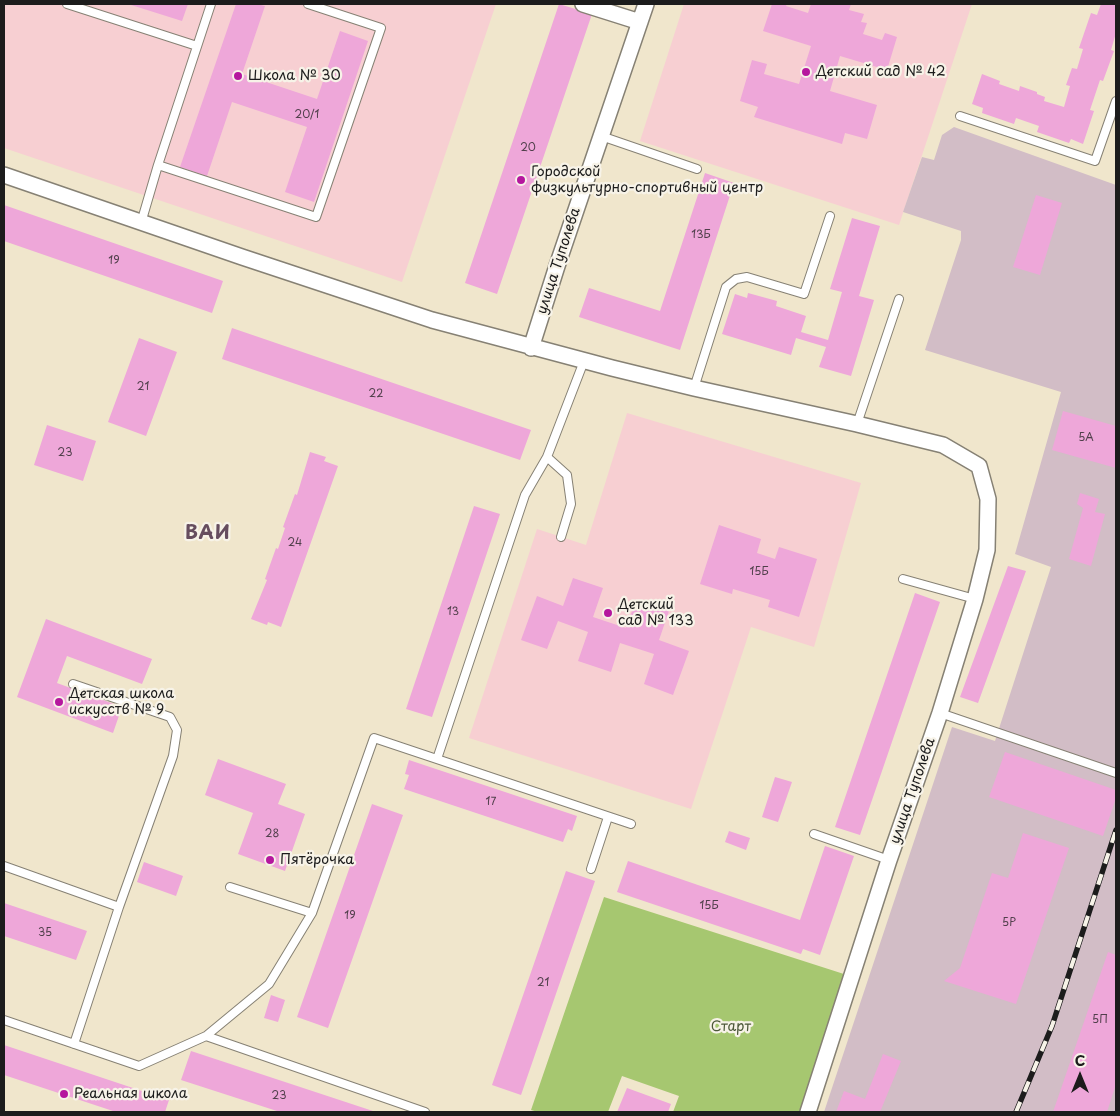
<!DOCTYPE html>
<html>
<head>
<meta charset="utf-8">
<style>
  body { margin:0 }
  #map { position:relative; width:1120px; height:1116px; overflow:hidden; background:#f0e6cc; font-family:"Playpen Sans",sans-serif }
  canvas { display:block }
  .frame { position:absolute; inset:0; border:5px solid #1c1c1c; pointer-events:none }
  .north { position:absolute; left:1055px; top:1051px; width:50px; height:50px; -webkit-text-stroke:4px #f7f3e8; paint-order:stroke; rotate:0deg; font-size:14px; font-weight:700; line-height:20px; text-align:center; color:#1c1c1c }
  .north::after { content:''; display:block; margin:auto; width:18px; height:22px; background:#1c1c1c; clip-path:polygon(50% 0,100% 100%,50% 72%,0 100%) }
</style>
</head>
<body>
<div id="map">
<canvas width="1120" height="1116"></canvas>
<div class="frame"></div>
<div class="north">С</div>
</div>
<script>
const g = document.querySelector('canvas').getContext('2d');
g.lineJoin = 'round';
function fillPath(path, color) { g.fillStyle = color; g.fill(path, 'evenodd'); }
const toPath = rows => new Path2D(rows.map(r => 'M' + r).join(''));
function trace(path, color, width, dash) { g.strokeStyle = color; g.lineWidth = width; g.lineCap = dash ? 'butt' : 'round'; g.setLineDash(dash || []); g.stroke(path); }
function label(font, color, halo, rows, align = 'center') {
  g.font = font + ' "Playpen Sans",sans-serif'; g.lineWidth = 4.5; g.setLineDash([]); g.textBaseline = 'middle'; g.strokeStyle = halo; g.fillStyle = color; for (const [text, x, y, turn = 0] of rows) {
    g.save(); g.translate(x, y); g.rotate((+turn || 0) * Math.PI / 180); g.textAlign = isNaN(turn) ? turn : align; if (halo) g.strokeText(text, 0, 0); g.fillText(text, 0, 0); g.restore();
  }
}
const built = toPath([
  [4,4,496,4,402,282,4,148],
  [684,4,972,4,899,225,640,141],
  [627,413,861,483,814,647,751,627,691,809,469,738,537,529,586,545]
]);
const industrial = toPath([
  [954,127,1116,185,1116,1112,824,1112,952,727,995,741,1051,567,1015,554,1061,392,925,350,961,240,961,231,903,212,922,157,934,160,942,135]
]);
const green = toPath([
  [604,897,847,975,801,1112,673,1112,679,1096,622,1076,608,1112,538,1112,531,1110]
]);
const building = toPath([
  [128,4,188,4,182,21],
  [236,4,257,4,265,6,242,74,317,99,340,31,368,41,314,202,285,192,307,127,232,102,207,176,180,167],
  [559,4,592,14,497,294,465,283],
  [772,4,787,4,786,6,808,13,811,4,851,4,849,10,864,14,861,22,867,23,863,34,882,40,885,33,897,37,887,70,840,56,830,91,877,105,867,139,845,133,842,144,754,117,758,107,740,101,752,60,767,64,764,74,799,84,811,46,763,31],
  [1101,4,1116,4,1116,33,1111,50,1114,51,1103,81,1100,80,1090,110,1094,111,1083,144,1071,139,1069,143,1037,132,1039,126,1016,118,1014,124,982,113,983,108,972,104,982,74,1000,81,999,84,1019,91,1020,86,1037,92,1037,94,1045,97,1044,101,1064,107,1070,86,1066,85,1072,68,1077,69,1083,49,1079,48,1091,13,1097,15],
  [705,173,734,183,680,350,579,317,589,288,660,311],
  [1036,195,1062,203,1040,275,1013,267],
  [4,205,223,281,212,313,4,241],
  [852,218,880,226,859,296,874,300,851,376,819,367,826,347,796,338,791,355,722,334,735,294,747,298,748,293,777,301,776,306,806,316,801,332,828,340,842,292,830,289],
  [232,328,531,430,520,460,222,359],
  [139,338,177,352,146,436,108,422],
  [1063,411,1116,426,1116,468,1052,450],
  [47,425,96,441,83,481,34,465],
  [310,452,326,457,324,461,338,466,281,627,268,622,267,625,251,619,267,580,265,579,276,548,278,549,285,528,283,527,295,494,297,495],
  [1080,493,1099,499,1095,512,1105,514,1091,566,1069,559,1083,508,1077,504],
  [474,506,500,514,432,717,406,709],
  [719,525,761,539,757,553,775,559,779,547,817,559,799,617,768,607,770,600,733,589,732,594,700,584],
  [1008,566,1026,571,978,703,960,697],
  [573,578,603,588,593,617,626,628,636,600,669,611,659,640,689,651,673,695,644,684,654,654,620,643,611,672,578,661,588,632,558,621,547,649,521,640,537,596,563,606],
  [915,593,940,602,860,835,835,827],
  [46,619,152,659,142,684,67,656,57,683,122,707,113,733,17,697],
  [1005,752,1116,790,1116,798,1103,836,989,797],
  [218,759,286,784,278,804,305,814,285,871,238,854,253,813,205,795],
  [409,760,577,816,572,831,568,829,563,842,404,789,409,775,405,774],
  [775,777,792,782,778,822,762,817],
  [372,804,403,815,328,1028,297,1017],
  [729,831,750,838,746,850,725,842],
  [1023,833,1069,848,1016,1004,944,981,960,968,992,873,1008,878],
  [825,846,854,856,820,955,803,949,801,954,617,892,628,861,800,920],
  [144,862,183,876,176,896,137,882],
  [566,871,595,881,521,1095,492,1085],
  [4,903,87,931,76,960,4,936],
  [1108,952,1116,955,1116,1084,1107,1112,1053,1112],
  [271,995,285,1000,278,1022,264,1018],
  [4,1045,169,1100,165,1112,116,1112,4,1075],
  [191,1051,376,1112,280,1112,181,1080],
  [883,1054,901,1061,880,1112,836,1112,844,1091,865,1099],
  [627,1088,671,1104,668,1112,617,1112]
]);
const lane = toPath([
  [67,4,197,46],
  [211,4,158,165,316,217,381,28,308,4],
  [960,116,1095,161,1116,101],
  [601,136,697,169],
  [141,223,158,165],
  [694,388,726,287,736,279,747,277,804,294,830,216],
  [857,424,899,299],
  [547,457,567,475,571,504,561,537],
  [903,579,975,599],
  [73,684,170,717,177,730,173,756,119,907,74,1044],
  [940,713,1116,773],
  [437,759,525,495,547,457,584,361],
  [814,834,889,860],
  [4,866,119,907],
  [591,869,608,817],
  [230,887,312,913],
  [4,1020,139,1066,206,1036,269,984,312,913,374,738,631,824],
  [206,1036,425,1112]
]);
const street = toPath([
  [583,4,640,22],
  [4,175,242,257,432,320,612,368,694,388,857,424,943,445,979,466,988,499,987,550,975,599,940,713,889,860,808,1112],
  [531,348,557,266,646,4]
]);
const rail = toPath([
  [1016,1112,1052,1026,1116,830]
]);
const markers = [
  [806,72,5,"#b5179e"],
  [238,76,5,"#b5179e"],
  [521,180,5,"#b5179e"],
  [608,613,5,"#b5179e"],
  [59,702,5,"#b5179e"],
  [270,860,5,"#b5179e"],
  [64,1094,5,"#b5179e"]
];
const numberNames = [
  ["20/1",307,115],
  ["20",528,148],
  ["13Б",701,235],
  ["19",114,261],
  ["21",143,387],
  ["22",376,394],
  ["5А",1086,438],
  ["23",65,453],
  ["24",295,543],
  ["15Б",759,572],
  ["13",453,612],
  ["17",491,802],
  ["28",272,834],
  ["15Б",709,906],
  ["19",350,916],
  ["5Р",1009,923],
  ["35",45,933],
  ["21",543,983],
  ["5П",1100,1020],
  ["23",279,1096]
];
const poiNames = [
  ["Детский сад № 42",816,72],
  ["Школа № 30",248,76],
  ["Городской",531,172],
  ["физкультурно-спортивный центр",531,188],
  ["Детский",618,605],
  ["сад № 133",618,621],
  ["Детская школа",69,694],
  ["искусств № 9",69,710],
  ["Пятёрочка",280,860],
  ["Реальная школа",74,1094]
];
const streetNames = [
  ["улица Туполева",559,261,-72],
  ["улица Туполева",913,791,-71]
];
const parkNames = [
  ["Старт",731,1027]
];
const districtNames = [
  ["ВАИ",208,534]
];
fillPath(built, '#f7cfd2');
fillPath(industrial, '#d2bdc6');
fillPath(green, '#a6c770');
fillPath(building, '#eea7d9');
trace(lane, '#868174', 10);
trace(street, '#868174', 18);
trace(lane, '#fff', 8);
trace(street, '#fff', 15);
trace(rail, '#1c1c1c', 5.5);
trace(rail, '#f7f3e8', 4, [11]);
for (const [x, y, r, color] of markers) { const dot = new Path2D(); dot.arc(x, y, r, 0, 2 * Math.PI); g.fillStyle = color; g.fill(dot); trace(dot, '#f7f3e8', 2); }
label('11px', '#503f4b', null, numberNames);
label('14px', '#1c1c1c', '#f7f3e8', poiNames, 'left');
label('14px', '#1c1c1c', '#f7f3e8', streetNames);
label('14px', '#4c5839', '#f7f3e8', parkNames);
g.letterSpacing = '1px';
label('bold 19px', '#664d5e', '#f7f3e8', districtNames);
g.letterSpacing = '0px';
</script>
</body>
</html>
